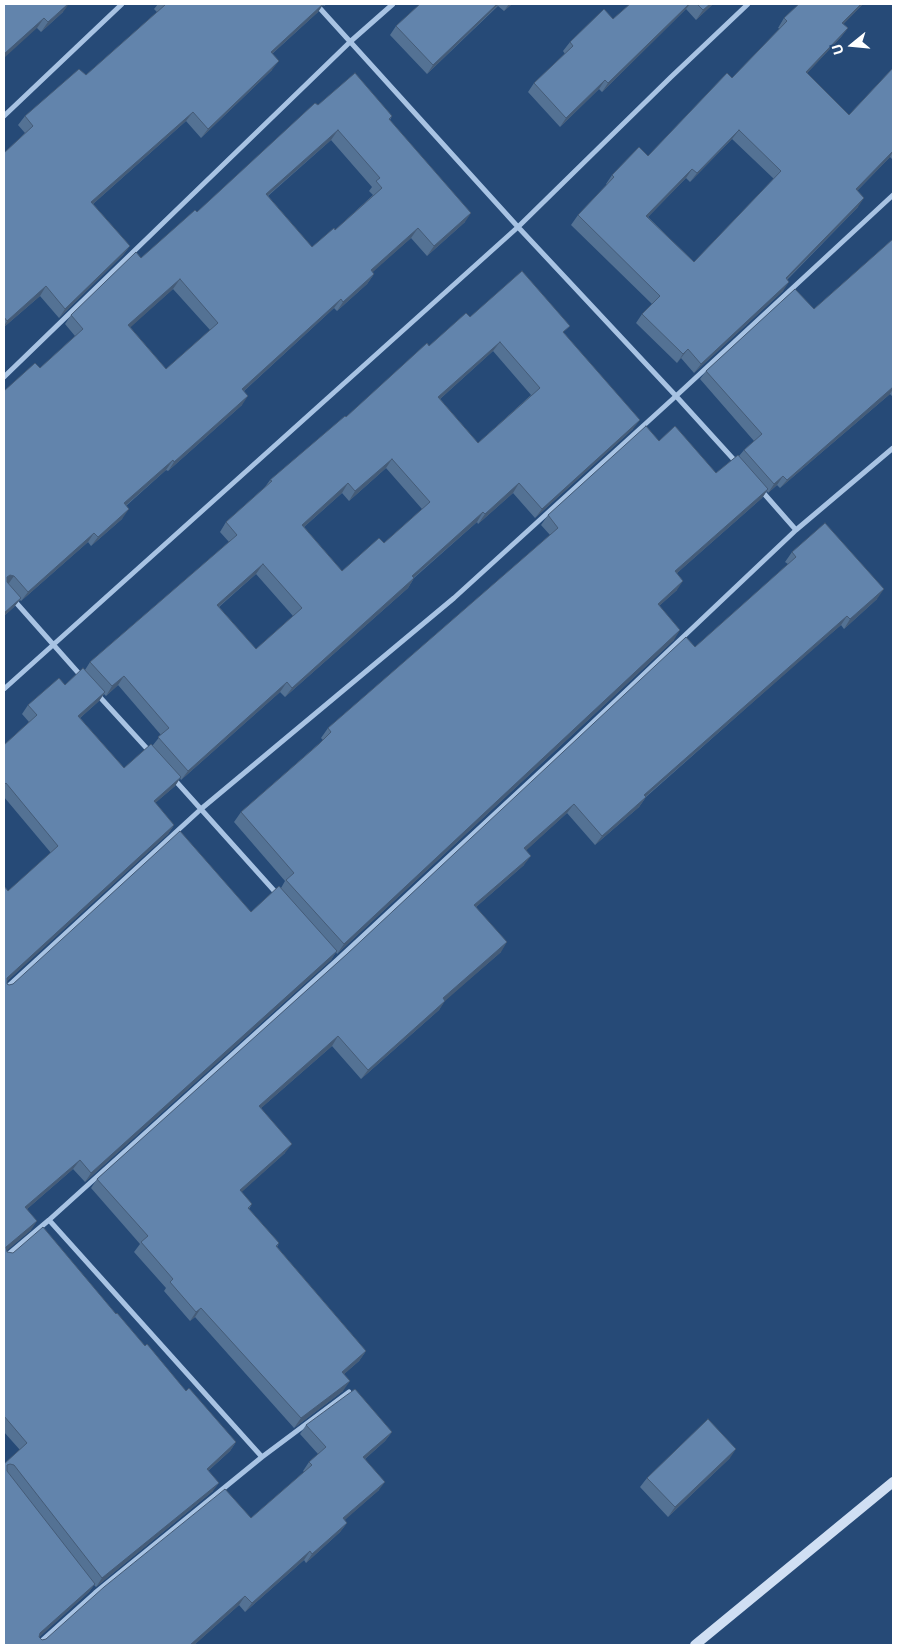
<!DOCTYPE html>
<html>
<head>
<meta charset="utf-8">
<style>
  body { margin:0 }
  #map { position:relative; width:897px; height:1649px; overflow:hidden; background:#264a77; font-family:"Noto Sans",sans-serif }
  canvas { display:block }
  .frame { position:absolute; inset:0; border:5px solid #fff; pointer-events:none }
  .north { position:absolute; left:827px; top:20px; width:50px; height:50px; -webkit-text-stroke:4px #264a77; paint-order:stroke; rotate:253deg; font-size:14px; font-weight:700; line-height:20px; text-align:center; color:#fff }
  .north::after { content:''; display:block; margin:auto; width:18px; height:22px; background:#fff; clip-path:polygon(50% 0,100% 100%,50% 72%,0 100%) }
</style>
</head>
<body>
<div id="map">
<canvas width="897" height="1649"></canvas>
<div class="frame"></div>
<div class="north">U</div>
</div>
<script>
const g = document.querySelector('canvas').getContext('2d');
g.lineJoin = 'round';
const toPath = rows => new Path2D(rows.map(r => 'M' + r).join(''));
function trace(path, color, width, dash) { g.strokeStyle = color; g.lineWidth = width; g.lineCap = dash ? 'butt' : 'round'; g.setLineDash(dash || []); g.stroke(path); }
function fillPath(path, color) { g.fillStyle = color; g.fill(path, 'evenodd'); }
const street = toPath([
  [316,4,518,227,676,396,736,462],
  [4,116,122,4],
  [4,377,351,41,393,4],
  [760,489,796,530],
  [4,589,82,677],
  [4,689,518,227,671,77,748,4],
  [98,695,151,753],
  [173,778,278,895],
  [4,990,201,809,454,598,676,396,893,195],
  [49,1220,262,1457],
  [4,1258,49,1220,337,960,569,745,796,530,893,448],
  [37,1645,95,1593,262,1457,349,1392]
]);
const secondary = toPath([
  [695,1645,893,1482]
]);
const wall = toPath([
  [4,4,63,12,41,32,37,28],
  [158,4,327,4,324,6,323,5,318,12,272,54,272,70,201,138,186,121,93,204,130,246,123,255,59,318,40,296,4,327,4,153,25,133,18,125,25,116,86,75,157,12,154,9],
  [420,4,512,4,504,11,498,6,427,74,390,35,396,26],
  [630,4,713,4,696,20,686,9,602,92,599,89,560,127,528,92,534,83,565,54,563,51,570,42,613,19],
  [799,4,863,4,843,24,848,28,841,37,807,73,849,115,893,68,893,160,890,157,857,191,858,207,787,280,783,291,694,373,681,358,677,363,636,323,642,314,652,304,571,225,578,215,607,185,606,184,612,175,648,156,732,78,780,29,778,28,784,18],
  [732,139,774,179,694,262,648,217,686,178,690,182],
  [318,105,392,116,390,120,465,222,427,256,411,238,372,272,374,274,367,284,337,311,334,308,244,391,242,405,168,471,166,470,126,506,122,519,91,546,88,542,21,601,20,600,14,607,4,616,4,391,40,368,75,336,65,324,71,315,197,212],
  [331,140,372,187,369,191,373,195,335,230,312,247,268,196],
  [173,289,210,330,166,369,130,327],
  [893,239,893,397,890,394,780,488,777,485,768,493,767,491,762,498,677,573,677,590,659,606,674,640,337,954,336,952,331,960,85,1182,73,1169,27,1209,31,1230,7,1250,7,1252,116,1314,186,1391,236,1442,230,1451,208,1471,213,1491,96,1587,94,1585,89,1592,39,1637,42,1640,46,1639,251,1518,304,1472,303,1471,309,1462,318,1454,300,1434,306,1425,392,1432,385,1441,365,1459,379,1490,344,1520,347,1523,340,1532,306,1563,304,1560,245,1612,239,1605,194,1645,4,1645,4,1464,20,1450,4,1432,4,886,8,891,51,853,4,797,4,745,29,722,22,714,28,705,65,685,85,670,90,662,229,542,220,532,226,522,265,487,270,480,346,417,429,346,470,317,565,334,633,429,535,518,513,493,478,524,477,522,414,578,408,588,285,697,280,692,181,780,180,778,175,786,155,803,174,825,168,834,7,981,7,984,9,985,251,912,281,888,285,881,234,822,241,812,323,740,321,738,328,728,550,535,541,525,548,515,659,441,716,473,739,456,744,450,754,441,700,379,706,371,814,309],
  [493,351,531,395,478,443,440,399],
  [386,468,422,509,384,543,342,571,304,527,342,493,349,501],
  [256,574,293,616,256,649,219,607],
  [118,685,161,735,153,745,124,768,80,718,99,701,104,694,106,696],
  [792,552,877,599,844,629,841,625,807,654,646,797,639,807,595,845,567,813,526,850,524,865,476,907,501,952,445,1000,439,1010,361,1079,332,1046,261,1108,285,1153,241,1192,252,1204,249,1209,279,1243,277,1247,366,1351,359,1361,344,1374,343,1391,294,1428,195,1317,190,1321,164,1291,166,1288,134,1252,140,1244,91,1188,97,1179,695,647,788,564,785,562],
  [730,1458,668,1517,640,1487,647,1478]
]);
const shadedWall = toPath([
  [69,4,63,12,41,32,48,22],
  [323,4,318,12,264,61,271,52],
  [497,4,499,4,427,74,433,65],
  [509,4,512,4,504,11],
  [689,4,690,4,686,9,602,92,608,83],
  [710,4,713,4,696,20,703,10],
  [861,4,863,4,836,32,842,23],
  [44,18,37,28,4,58,4,54],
  [848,28,841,37,800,81,806,72],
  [279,61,272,70,201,138,208,129],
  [605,80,599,89,560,127,566,118],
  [193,112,186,121,85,211,91,202],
  [338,130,331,140,259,203,266,194],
  [739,130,732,139,690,182,697,173],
  [893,151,890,157,850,198,856,189],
  [692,169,686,178,640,225,646,216],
  [864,198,858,207,779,287,786,278],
  [471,213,465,222,427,256,434,246],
  [418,228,411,238,364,280,371,270],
  [130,246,123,255,59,318,65,309],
  [374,274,367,284,337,311,343,302],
  [180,279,173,289,122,335,128,325],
  [789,282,783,291,694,373,701,364],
  [46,286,40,296,4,327,4,326,7,321],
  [341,299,334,308,235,399,242,389],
  [500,342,493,351,431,407,438,397],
  [688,349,681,358,677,363,683,354],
  [893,387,893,389,890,394,780,488,787,480],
  [248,396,242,405,168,471,174,462],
  [640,420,633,429,535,518,542,509],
  [392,459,386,468,349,501,355,491],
  [173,460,166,470,117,513,124,503],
  [783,476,777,485,768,493,774,484],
  [348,483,342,493,296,534,302,525],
  [519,483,513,493,478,524,485,514],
  [768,489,762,498,668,581,675,571],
  [129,509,122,519,91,546,98,537],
  [483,512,477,522,405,585,412,576],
  [94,533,88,542,21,601,28,592],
  [263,564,256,574,210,614,217,605],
  [10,575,14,576,7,586,7,577],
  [414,578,408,588,285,697,292,688],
  [683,581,677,590,651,613,658,604],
  [884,589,877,599,844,629,850,619],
  [21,598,14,607,4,616,4,613],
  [847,616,841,625,637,804,644,795],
  [680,630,674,640,337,954,344,944],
  [124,676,118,685,106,696,112,686],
  [287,682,280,692,181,780,188,771],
  [105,692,99,701,72,725,78,716],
  [181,777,175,786,147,810,154,801],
  [646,797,639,807,595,845,602,836],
  [574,804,567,813,518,858,524,848],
  [174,825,168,834,4,984,7,978],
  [531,856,524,865,468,914,474,905],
  [507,942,501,952,437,1008,443,998],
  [337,951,331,960,85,1182,91,1173],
  [445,1001,439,1010,361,1079,368,1070],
  [338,1036,332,1046,252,1116,259,1106],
  [292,1144,285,1153,233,1200,240,1190],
  [80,1160,73,1169,19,1216,25,1207],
  [37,1221,31,1230,4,1253,6,1247],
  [201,1308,195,1317,190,1321,196,1312],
  [366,1351,359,1361,335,1382,342,1372],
  [350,1381,343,1391,294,1428,301,1418],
  [392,1432,385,1441,357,1466,363,1457],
  [236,1442,230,1451,200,1478,207,1469],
  [736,1449,730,1458,668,1517,675,1507],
  [385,1482,379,1490,337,1527,343,1518],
  [219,1483,213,1491,96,1587,102,1578],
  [347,1523,340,1532,306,1563,312,1554],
  [310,1551,304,1560,245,1612,252,1603],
  [95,1584,89,1592,34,1642,40,1633],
  [245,1596,239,1605,194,1645,190,1645]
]);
const building = toPath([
  [4,4,68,4,48,22,44,18,4,54,4,4],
  [164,4,323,4,271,52,279,61,208,129,193,112,91,202,130,246,65,309,46,286,7,321,4,317,4,153,33,126,25,116,79,69,86,75,165,5,164,4],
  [420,4,497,4,433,65,396,26,420,4],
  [630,4,689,4,608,83,605,80,566,118,534,83,573,46,570,42,604,9,613,19,630,4],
  [697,4,710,4,703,10,697,4],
  [799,4,861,4,842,23,848,28,806,72,849,115,893,68,893,151,856,189,864,198,786,278,789,282,701,364,688,349,683,354,642,314,660,296,578,215,614,177,612,175,639,147,648,156,727,73,732,78,787,21,784,18,799,4],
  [739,130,781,171,694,262,646,216,692,169,697,173,739,130],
  [355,73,392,116,389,119,471,213,434,246,418,228,371,270,374,274,343,302,341,299,242,389,248,396,174,462,173,460,124,503,129,509,98,537,94,533,28,592,14,576,10,575,7,577,7,582,21,598,4,613,4,391,35,363,40,368,83,329,71,315,136,252,141,258,195,210,197,212,315,103,318,105,355,73],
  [338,130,380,178,376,181,382,188,335,230,334,228,312,247,266,194,338,130],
  [180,279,218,323,166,369,128,325,180,279],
  [893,239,893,387,787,480,783,476,774,484,744,450,762,434,706,371,795,289,814,309,893,239],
  [522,271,570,326,563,332,640,420,542,509,519,483,485,514,483,512,412,576,414,578,292,688,287,682,188,771,158,737,169,728,124,676,112,686,90,662,237,535,226,522,272,481,270,480,345,416,346,417,427,343,429,346,466,313,470,317,522,271],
  [500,342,540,388,478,443,438,397,500,342],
  [392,459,430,502,384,543,379,538,342,571,302,525,348,483,355,491,392,459],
  [263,564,302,608,256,649,217,605,263,564],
  [646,426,659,441,675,426,716,473,738,455,768,489,675,571,683,581,658,604,680,630,344,944,286,880,294,873,241,812,319,744,331,732,328,728,558,528,548,515,646,426],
  [825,523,884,589,850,619,847,616,814,645,644,795,646,797,602,836,574,804,524,848,531,856,474,905,507,942,443,998,445,1001,368,1070,338,1036,259,1106,292,1144,240,1190,252,1204,248,1208,279,1243,276,1246,366,1351,342,1372,350,1381,301,1418,201,1308,196,1312,170,1282,173,1279,141,1242,148,1236,97,1179,347,954,686,637,695,647,796,557,792,552,825,523],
  [83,668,105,692,78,716,124,768,151,744,181,777,154,801,174,825,7,978,7,984,9,985,13,984,180,831,251,912,279,886,337,951,91,1173,80,1160,25,1207,37,1221,6,1247,7,1252,13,1253,43,1227,116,1314,117,1313,145,1346,147,1344,186,1391,189,1388,236,1442,207,1469,219,1483,102,1578,14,1465,10,1464,7,1465,7,1471,95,1584,40,1633,39,1637,42,1640,46,1639,104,1587,225,1489,251,1518,312,1465,309,1462,326,1447,306,1425,355,1389,392,1432,363,1457,385,1482,343,1518,347,1523,312,1554,310,1551,252,1603,245,1596,190,1645,4,1645,4,1464,27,1443,4,1416,4,886,8,891,58,846,6,783,4,785,4,745,37,715,28,705,59,678,65,685,83,668],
  [708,1419,736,1449,675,1507,647,1478,708,1419]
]);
trace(street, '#a8c3e3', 5);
trace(secondary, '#d0dff3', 10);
fillPath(wall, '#547294');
fillPath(shadedWall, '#455c78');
fillPath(building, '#6284ac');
trace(building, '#455c78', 1);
</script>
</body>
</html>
